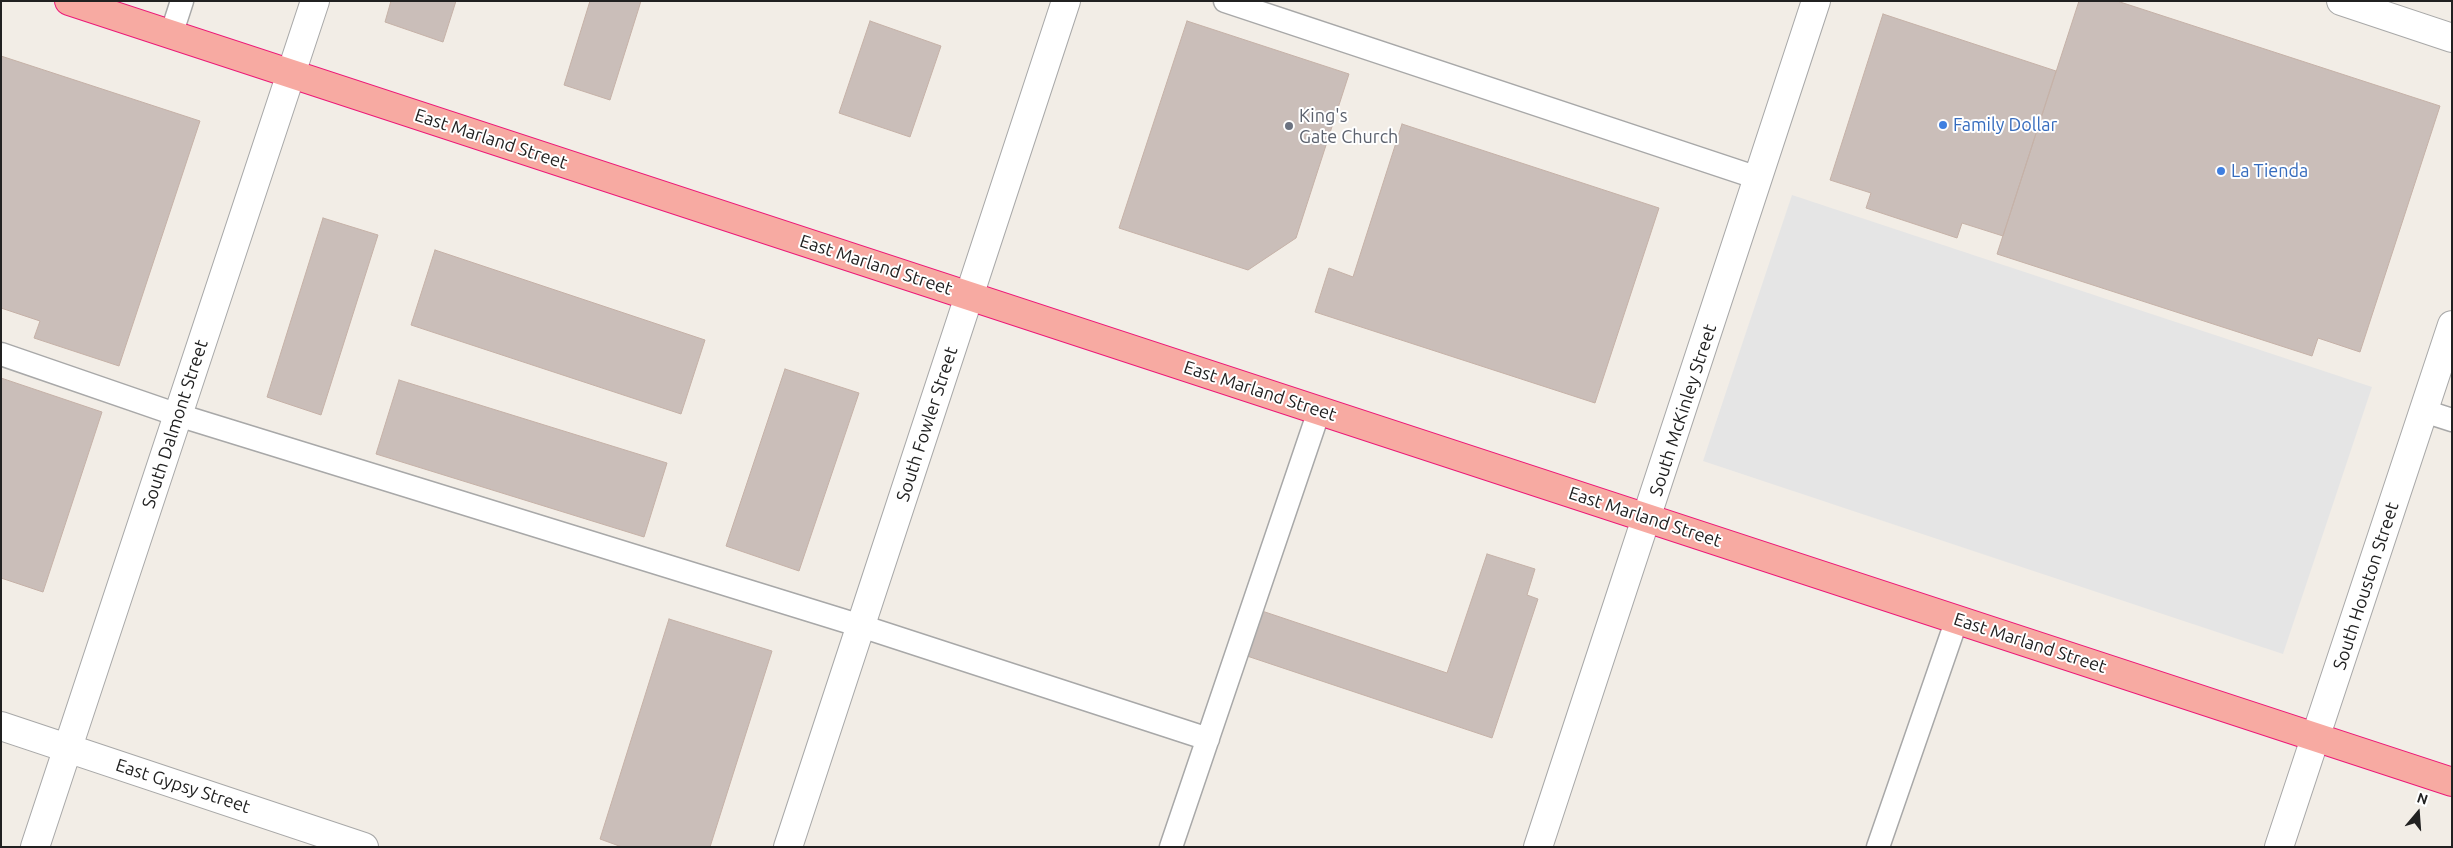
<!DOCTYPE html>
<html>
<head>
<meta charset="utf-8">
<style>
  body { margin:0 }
  #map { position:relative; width:2453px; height:848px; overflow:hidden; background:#f2ede6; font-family:Ubuntu,sans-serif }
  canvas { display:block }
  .frame { position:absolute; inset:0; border:2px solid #212121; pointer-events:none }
  .north { position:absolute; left:2393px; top:788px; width:50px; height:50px; -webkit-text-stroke:4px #fff; paint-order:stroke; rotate:18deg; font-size:14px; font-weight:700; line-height:20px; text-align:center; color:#212121 }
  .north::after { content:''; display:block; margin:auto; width:18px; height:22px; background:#212121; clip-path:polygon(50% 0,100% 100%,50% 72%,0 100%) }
</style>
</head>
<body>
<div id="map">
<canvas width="2453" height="848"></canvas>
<div class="frame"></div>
<div class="north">N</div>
</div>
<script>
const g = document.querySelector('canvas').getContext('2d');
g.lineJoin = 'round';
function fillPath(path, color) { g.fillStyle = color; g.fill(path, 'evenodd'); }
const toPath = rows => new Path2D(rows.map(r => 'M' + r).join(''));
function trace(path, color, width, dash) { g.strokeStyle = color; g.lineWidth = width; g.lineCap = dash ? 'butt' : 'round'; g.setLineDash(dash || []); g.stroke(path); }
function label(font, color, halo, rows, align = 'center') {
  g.font = font + ' Ubuntu,sans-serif'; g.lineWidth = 4; g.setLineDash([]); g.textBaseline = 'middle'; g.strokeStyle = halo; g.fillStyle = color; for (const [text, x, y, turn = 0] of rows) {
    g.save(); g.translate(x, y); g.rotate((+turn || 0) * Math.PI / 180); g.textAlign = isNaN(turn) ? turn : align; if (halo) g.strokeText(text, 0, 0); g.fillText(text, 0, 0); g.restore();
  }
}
const parking = toPath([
  [1792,195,2372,387,2283,654,1703,461]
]);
const building = toPath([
  [391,1,456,1,443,42,385,22,391,1],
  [590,1,641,1,610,100,564,85,590,1],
  [2079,1,2117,1,2440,106,2360,352,2318,338,2312,356,1997,254,2079,1],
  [1883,14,2056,71,2003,236,1962,223,1957,238,1866,208,1871,193,1830,180,1883,14],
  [870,21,941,46,910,137,839,113,870,21],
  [1187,21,1349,74,1296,238,1248,270,1119,228,1187,21],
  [1,56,200,121,119,366,34,338,40,321,1,308,1,56],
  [1402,124,1659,208,1595,403,1315,312,1329,268,1353,277,1402,124],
  [323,218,378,235,321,415,267,397,323,218],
  [435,250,705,340,681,414,411,325,435,250],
  [785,369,859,393,799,571,726,546,785,369],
  [1,378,102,412,43,592,1,578,1,378],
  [399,380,667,463,644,537,376,454,399,380],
  [1487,554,1535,569,1527,595,1538,599,1492,738,1247,656,1262,611,1447,673,1487,554],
  [669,619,772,651,710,847,622,847,600,839,669,619]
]);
const service = toPath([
  [1225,1,1758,178],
  [171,35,182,1],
  [1,354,178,415,861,626,1208,739],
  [2424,411,2452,420],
  [1171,847,1319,411],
  [1878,847,1957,619]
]);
const minor = toPath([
  [2341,1,2452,38],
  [1,726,364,847],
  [35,847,315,1],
  [788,847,1066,1],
  [1538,847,1816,1]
]);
const tertiary = toPath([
  [2279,847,2452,325]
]);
const trunk = toPath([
  [69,1,2452,782]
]);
const markers = [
  [1943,125,5,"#3f7fe0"],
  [1289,126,5,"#6b7280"],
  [2221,171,5,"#3f7fe0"]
];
const worshipNames = [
  ["King's",1299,116],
  ["Gate Church",1299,137]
];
const shopNames = [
  ["Family Dollar",1953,125],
  ["La Tienda",2231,171]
];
const streetNames = [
  ["East Marland Street",491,139,18],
  ["East Marland Street",876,265,18],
  ["East Marland Street",1260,391,18],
  ["South McKinley Street",1683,410,-72],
  ["South Dalmont Street",175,424,-72],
  ["South Fowler Street",927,424,-72],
  ["East Marland Street",1645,517,18],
  ["South Houston Street",2366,586,-72],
  ["East Marland Street",2030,643,18],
  ["East Gypsy Street",183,786,18]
];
fillPath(parking, '#e5e5e5');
fillPath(building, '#cabeb9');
trace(building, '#c5b1a7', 1);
trace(service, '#a8a8a8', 25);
trace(minor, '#a8a8a8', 30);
trace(tertiary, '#a8a8a8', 30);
trace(trunk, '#ec1877', 30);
trace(service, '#fff', 22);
trace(minor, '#fff', 28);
trace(tertiary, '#fff', 28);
trace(trunk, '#f7aaa2', 28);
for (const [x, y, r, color] of markers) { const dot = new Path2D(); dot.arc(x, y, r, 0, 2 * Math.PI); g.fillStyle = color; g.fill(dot); trace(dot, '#fff', 2); }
label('18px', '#5b616d', '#fff', worshipNames, 'left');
label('18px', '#366cbe', '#fff', shopNames, 'left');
label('18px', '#212121', '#fff', streetNames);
</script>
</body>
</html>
